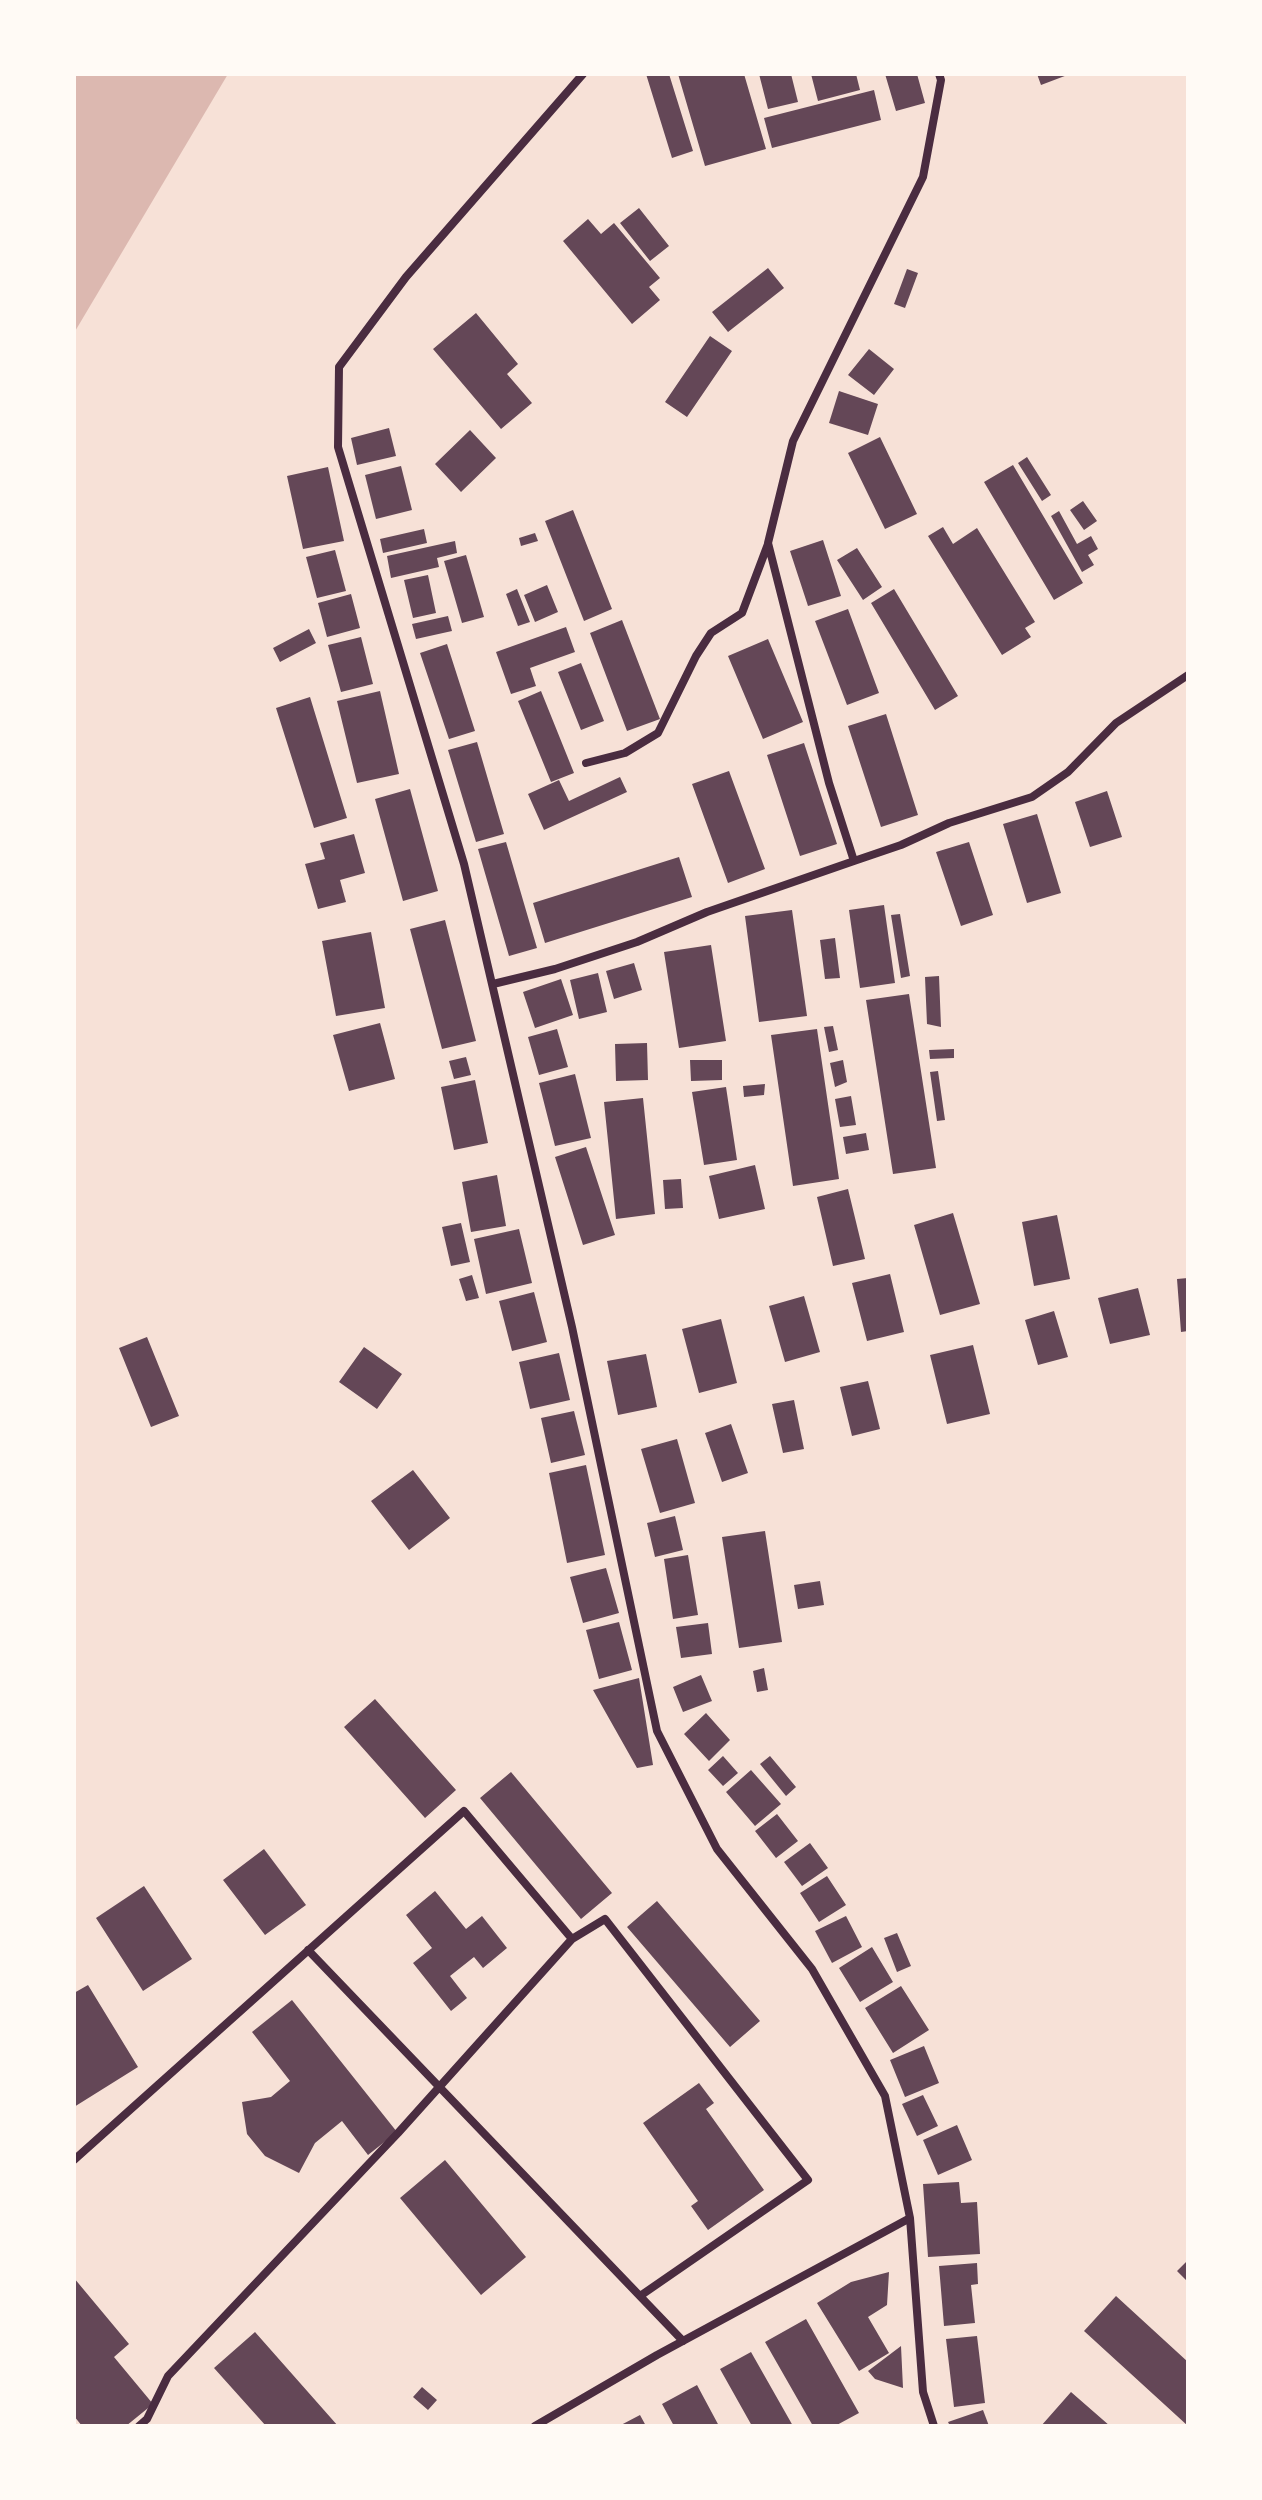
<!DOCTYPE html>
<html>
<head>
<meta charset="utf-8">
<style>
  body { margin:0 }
  #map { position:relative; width:1262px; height:2500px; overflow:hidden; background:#f7e1d7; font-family:"Alegreya Sans",sans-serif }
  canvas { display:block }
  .frame { position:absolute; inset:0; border:76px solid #fffaf5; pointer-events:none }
</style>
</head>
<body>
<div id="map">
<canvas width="1262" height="2500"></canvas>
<div class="frame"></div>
</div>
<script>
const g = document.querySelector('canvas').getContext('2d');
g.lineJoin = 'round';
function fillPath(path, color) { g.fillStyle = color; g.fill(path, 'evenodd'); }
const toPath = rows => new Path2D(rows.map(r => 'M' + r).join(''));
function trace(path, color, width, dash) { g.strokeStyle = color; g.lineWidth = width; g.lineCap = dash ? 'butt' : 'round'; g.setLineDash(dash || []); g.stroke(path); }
const water = toPath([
  [74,74,228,74,74,333]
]);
const building = toPath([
  [646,74,669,74,693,151,672,158],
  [678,74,744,74,766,149,705,166],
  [759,74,791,74,798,102,768,109],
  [811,74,856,74,860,90,818,101],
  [885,74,917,74,925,103,896,111],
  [1037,74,1070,74,1041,85],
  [874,90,881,120,772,148,764,118],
  [639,208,669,246,650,261,620,223],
  [588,219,601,234,614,223,660,278,649,287,660,300,632,324,563,241],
  [768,268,784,288,728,332,712,312],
  [907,269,918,273,905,308,894,304],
  [476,313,518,364,507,374,532,403,501,429,433,349],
  [710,336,732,351,687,417,665,402],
  [869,349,894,369,874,395,848,375],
  [839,391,878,404,868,435,829,423],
  [389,428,396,456,357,465,351,438],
  [470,430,496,458,461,492,435,464],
  [880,437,917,514,885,529,848,453],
  [1027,457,1051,495,1042,501,1018,463],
  [1013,465,1083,583,1054,600,984,482],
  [401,466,412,510,376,519,365,475],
  [328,467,344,541,303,549,287,476],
  [1083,501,1097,521,1084,530,1070,510],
  [573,510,612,609,584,621,545,521],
  [1059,511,1077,544,1091,536,1098,549,1088,555,1094,565,1082,572,1051,516],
  [943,527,953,544,977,528,1035,622,1025,628,1031,637,1002,655,928,536],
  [424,529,427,543,383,553,380,539],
  [535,533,538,541,521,546,519,538],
  [823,540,841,596,808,606,790,551],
  [455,541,457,553,437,558,439,567,391,578,387,556],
  [857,548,882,587,863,600,837,560],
  [335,550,346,591,317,598,306,557],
  [466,555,484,617,462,623,444,561],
  [428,575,436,613,413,618,404,580],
  [547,585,558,612,535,622,524,595],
  [517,589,530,622,518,626,506,594],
  [894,589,958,696,935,710,871,603],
  [351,594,360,628,327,637,318,603],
  [848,609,879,693,847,705,815,621],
  [448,616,452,631,416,639,412,624],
  [622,620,660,719,627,731,590,633],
  [566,627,575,652,530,668,536,686,511,694,496,652],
  [309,629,316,643,280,662,273,648],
  [361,637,373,684,341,692,328,645],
  [768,639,803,722,763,739,728,656],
  [447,644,475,731,449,739,420,653],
  [581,663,604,721,581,730,558,672],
  [380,691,399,774,357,783,337,701],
  [541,691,574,773,551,782,518,701],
  [310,697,347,818,314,828,276,708],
  [886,714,918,815,881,827,848,726],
  [477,742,504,834,476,842,448,750],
  [804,743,837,844,800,856,767,755],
  [729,771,765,869,728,883,692,784],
  [620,777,627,792,544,830,528,794,559,780,569,801],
  [410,789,438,891,403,901,375,799],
  [1107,791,1122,837,1090,847,1075,802],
  [1037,814,1061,893,1027,903,1003,824],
  [354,834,365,873,340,880,346,902,318,909,305,864,325,859,320,843],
  [506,842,537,948,509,956,478,849],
  [969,842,993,915,961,926,936,852],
  [679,857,692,897,545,943,533,903],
  [884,905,895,983,860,988,849,910],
  [792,910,807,1016,759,1022,745,916],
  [900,914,910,976,901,978,891,915],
  [445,920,476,1041,442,1049,410,929],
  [371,932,385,1008,336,1016,322,941],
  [835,938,840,978,825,979,820,940],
  [711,945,726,1041,679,1048,664,952],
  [634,963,642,990,614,999,606,971],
  [598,973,607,1012,579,1019,570,980],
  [939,976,941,1027,927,1024,925,977],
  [561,979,573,1015,535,1028,523,992],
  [909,994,936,1168,893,1174,866,1000],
  [380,1023,395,1079,349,1091,333,1035],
  [833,1026,838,1050,829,1052,824,1027],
  [557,1029,568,1067,539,1075,528,1037],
  [817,1029,839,1179,793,1186,771,1035],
  [647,1043,648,1080,616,1081,615,1044],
  [954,1049,954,1058,930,1059,929,1050],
  [466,1057,471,1075,454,1079,449,1061],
  [690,1060,722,1060,722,1080,691,1081],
  [843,1060,847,1082,835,1087,830,1063],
  [938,1071,945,1120,937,1121,930,1072],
  [575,1074,591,1138,555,1146,539,1083],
  [475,1080,488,1143,454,1150,441,1087],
  [765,1084,764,1095,744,1097,743,1086],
  [726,1087,737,1160,704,1165,692,1092],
  [851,1096,856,1125,840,1127,835,1099],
  [643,1098,655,1214,616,1219,604,1102],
  [866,1133,869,1150,846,1154,843,1137],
  [586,1147,615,1235,583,1245,555,1157],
  [755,1165,765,1209,719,1219,709,1176],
  [497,1175,506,1226,471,1232,462,1182],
  [681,1179,683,1208,665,1209,663,1180],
  [848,1189,865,1259,833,1266,817,1197],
  [953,1213,980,1304,940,1315,914,1225],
  [1057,1215,1070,1279,1034,1286,1022,1222],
  [461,1223,470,1262,451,1266,442,1227],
  [519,1229,532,1283,486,1294,474,1239],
  [890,1274,904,1332,867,1341,852,1283],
  [472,1275,479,1298,466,1301,459,1279],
  [1188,1278,1188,1331,1181,1332,1177,1279],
  [1138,1288,1150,1335,1110,1344,1098,1298],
  [534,1292,547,1342,512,1351,499,1301],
  [804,1296,820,1352,785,1362,769,1306],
  [1054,1311,1068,1357,1038,1365,1025,1320],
  [721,1319,737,1383,699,1393,682,1329],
  [147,1337,179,1416,151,1427,119,1348],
  [973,1345,990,1414,947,1424,930,1355],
  [364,1347,402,1374,377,1409,339,1382],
  [559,1353,570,1400,530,1409,519,1362],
  [646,1354,657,1407,618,1415,607,1361],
  [868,1381,880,1429,852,1436,840,1387],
  [794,1400,804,1449,783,1453,772,1404],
  [574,1411,585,1455,551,1463,541,1418],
  [731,1424,748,1473,722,1482,705,1433],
  [677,1439,695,1503,660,1513,641,1449],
  [586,1465,605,1555,567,1563,549,1473],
  [413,1470,450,1518,409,1550,371,1501],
  [675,1516,683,1550,655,1557,647,1523],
  [765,1531,782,1642,739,1648,722,1537],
  [688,1555,698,1615,673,1619,664,1559],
  [606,1568,619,1613,583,1623,570,1577],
  [820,1581,824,1605,798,1609,794,1585],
  [619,1622,632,1670,599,1679,586,1630],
  [708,1623,712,1654,681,1658,676,1627],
  [764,1668,768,1690,757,1692,753,1671],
  [701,1675,712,1701,683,1712,673,1687],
  [639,1678,653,1765,637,1768,593,1690],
  [375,1699,456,1790,425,1818,344,1727],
  [706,1713,730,1740,709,1761,684,1734],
  [723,1756,738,1773,723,1786,708,1770],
  [770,1756,796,1787,786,1796,760,1764],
  [751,1770,781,1804,755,1826,726,1792],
  [511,1772,612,1893,581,1919,480,1798],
  [777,1814,798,1841,776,1858,755,1831],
  [810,1843,828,1868,802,1886,784,1862],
  [264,1849,306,1905,265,1935,223,1880],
  [827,1876,846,1905,819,1922,800,1893],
  [144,1886,192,1959,143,1991,96,1918],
  [435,1891,466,1929,482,1916,507,1948,483,1968,474,1957,450,1976,467,1998,451,2011,413,1963,432,1948,406,1915],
  [657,1901,760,2021,730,2047,627,1927],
  [846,1916,862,1947,832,1963,815,1931],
  [897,1933,911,1966,897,1972,884,1938],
  [872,1947,893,1982,860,2002,839,1968],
  [88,1985,138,2067,74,2107,74,1993],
  [901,1986,929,2030,893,2053,865,2008],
  [292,2000,397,2132,368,2155,342,2121,315,2143,299,2173,265,2156,247,2134,242,2102,271,2097,290,2081,252,2032],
  [924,2046,939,2083,905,2097,890,2060],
  [699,2083,714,2103,706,2109,764,2190,708,2230,691,2206,698,2201,643,2123],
  [923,2095,938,2126,917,2136,902,2104],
  [957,2125,972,2160,938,2175,923,2140],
  [445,2160,526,2257,481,2295,400,2198],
  [959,2182,961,2203,977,2202,980,2254,928,2257,923,2184],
  [1188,2260,1188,2282,1177,2271],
  [977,2263,978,2284,971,2285,975,2323,944,2326,939,2266],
  [889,2272,887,2305,868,2317,889,2353,859,2371,817,2303,851,2282],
  [74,2278,129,2344,114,2357,153,2404,126,2426,82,2426,74,2416],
  [1116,2296,1188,2362,1188,2426,1084,2331],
  [806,2319,859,2413,835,2426,813,2426,765,2342],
  [255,2332,338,2426,266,2426,214,2368],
  [977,2336,985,2403,954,2407,946,2339],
  [901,2346,903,2388,875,2379,868,2371],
  [751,2352,793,2426,752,2426,720,2369],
  [697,2385,719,2426,674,2426,662,2404],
  [422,2387,437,2400,428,2410,413,2397],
  [1071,2392,1110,2426,1041,2426],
  [983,2410,989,2426,950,2426,948,2422],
  [640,2415,646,2426,619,2426]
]);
const minor = toPath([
  [586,763,625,753,658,733,696,656,711,633,742,613,768,544],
  [854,861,901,845,949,823,1032,797,1068,772,1116,723,1188,675],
  [493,984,555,969,637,942,707,912,854,861,829,783,768,543,793,441,923,177,941,80,939,74],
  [572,1939,605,1919,808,2180,640,2296],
  [308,1950,683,2341],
  [74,2160,464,1811,572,1939,398,2133,168,2376,147,2419,139,2426],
  [910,2218,923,2392,934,2426],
  [535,2426,657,2355,910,2218,885,2096,812,1969,717,1849,657,1731,572,1327,464,864,338,447,339,367,406,277,583,74]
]);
fillPath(water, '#dcb8b0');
fillPath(building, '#644757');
trace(minor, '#4a2c40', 8);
</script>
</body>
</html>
